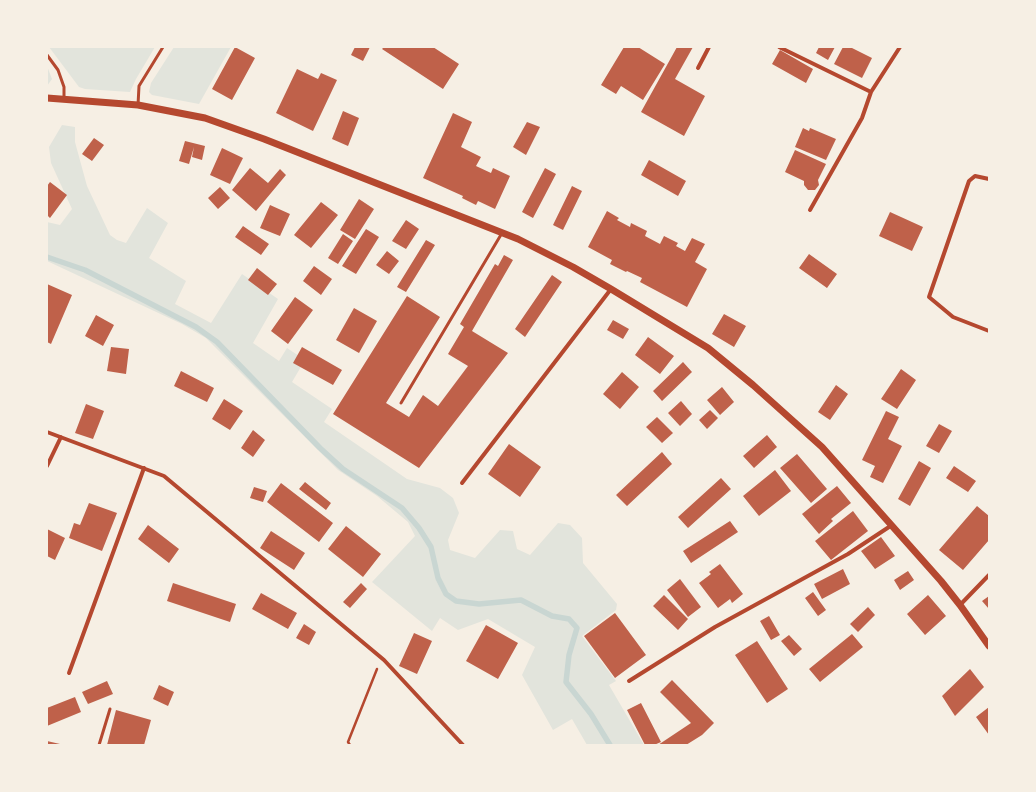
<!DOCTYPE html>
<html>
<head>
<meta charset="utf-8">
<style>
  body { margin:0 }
  #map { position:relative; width:1036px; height:792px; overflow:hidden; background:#f6efe4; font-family:Spectral,serif }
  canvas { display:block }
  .frame { position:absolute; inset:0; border:48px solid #f6efe4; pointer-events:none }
</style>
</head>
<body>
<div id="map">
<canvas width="1036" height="792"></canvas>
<div class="frame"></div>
</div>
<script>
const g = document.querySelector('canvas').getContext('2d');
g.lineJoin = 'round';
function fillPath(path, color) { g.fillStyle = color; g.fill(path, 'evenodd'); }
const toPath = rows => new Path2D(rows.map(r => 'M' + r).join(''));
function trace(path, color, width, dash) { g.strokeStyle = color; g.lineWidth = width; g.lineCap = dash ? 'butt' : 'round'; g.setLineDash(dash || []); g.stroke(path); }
const green = toPath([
  [49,47,155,47,136,79,130,92,85,89,79,87],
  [174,47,231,47,199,104,152,95,149,92,151,83],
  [47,66,52,79,47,86],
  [62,125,75,127,75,142,87,186,110,235,117,240,126,243,147,208,168,223,149,258,186,281,175,304,211,323,242,274,278,299,253,343,279,361,287,348,305,360,292,382,332,409,324,422,407,479,440,488,453,498,459,513,448,540,450,550,475,558,500,530,513,531,517,549,530,555,558,523,570,525,582,538,583,563,617,604,616,610,582,636,616,681,609,685,644,745,587,745,572,719,553,730,522,675,535,647,488,619,458,630,440,618,432,631,372,582,415,536,408,522,377,496,338,470,206,338,182,324,47,261,47,222,60,225,72,209,51,163,49,147]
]);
const stream = toPath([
  [47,257,85,270,196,327,217,342,320,448,343,469,402,508,419,528,431,547,438,578,446,594,456,601,479,604,521,600,552,616,569,619,577,628,569,655,566,682,591,714,610,745]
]);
const building = toPath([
  [235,47,255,58,232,100,212,89],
  [355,47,370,47,363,61,351,55],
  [384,47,433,47,459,64,443,89,382,49],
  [624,47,638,47,665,64,643,100,621,86,616,94,601,85],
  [677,47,693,47,675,79,705,96,684,136,641,112],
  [819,47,835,47,828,60,816,53],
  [843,47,850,47,872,58,862,78,834,64],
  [780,50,813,69,806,83,772,64],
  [297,69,318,79,321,73,337,80,313,131,276,113],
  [343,111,359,118,348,146,332,139],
  [453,113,472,122,461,147,481,157,476,166,491,173,493,168,510,176,495,209,478,201,476,205,462,198,463,196,423,178],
  [527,122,540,127,526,155,513,147],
  [803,128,809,131,810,128,836,139,826,160,795,147],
  [94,138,104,145,92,161,82,154],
  [185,141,205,146,202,160,192,157,194,147,189,164,179,161],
  [222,148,243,158,230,184,210,175],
  [795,150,826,164,818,180,819,185,815,190,808,190,804,185,804,181,785,172],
  [649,160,686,181,678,196,641,175],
  [250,168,268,183,280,169,286,175,256,211,232,190],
  [545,168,556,174,533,218,522,212],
  [50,182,67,195,50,218,47,215,47,186],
  [572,186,582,191,563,230,553,225],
  [220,187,230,198,218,209,208,198],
  [359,199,374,209,355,239,340,230],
  [321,202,338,215,311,248,294,235],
  [270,205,290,214,280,236,260,228],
  [607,211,619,218,617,220,630,227,631,223,647,231,645,236,660,244,664,236,678,243,676,246,685,251,692,238,705,244,695,262,707,269,687,307,640,282,642,278,627,271,626,272,610,264,612,260,588,247],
  [890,212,923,227,912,251,879,236],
  [406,220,419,229,406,249,392,241],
  [243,226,269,244,261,255,235,237],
  [366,229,379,237,356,274,342,266],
  [343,234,353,241,338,264,328,258],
  [426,240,435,245,406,292,397,287],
  [387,251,399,261,389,274,376,265],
  [809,254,837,274,827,288,799,268],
  [504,255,513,260,472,331,508,353,419,468,333,414,407,296,440,317,386,403,409,417,423,395,438,406,468,366,448,354,464,327,460,324,495,264,498,266],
  [314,266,332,279,321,295,303,281],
  [257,268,277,284,268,295,248,280],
  [552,275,562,282,525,337,515,329],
  [47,284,72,295,51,344,47,342],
  [295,297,313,310,288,344,271,331],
  [354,308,377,321,359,353,336,340],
  [724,314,746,326,734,347,712,334],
  [96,315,114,325,103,346,85,336],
  [613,320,629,329,623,339,607,330],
  [648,337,674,356,660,374,635,355],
  [111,347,129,349,126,374,107,371],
  [302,347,342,370,333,385,293,363],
  [683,362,692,372,662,401,653,391],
  [901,369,916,380,897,409,881,399],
  [181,371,214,388,207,402,174,386],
  [622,372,639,387,620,409,603,394],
  [836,385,848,394,830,420,818,412],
  [722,387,734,402,720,415,707,400],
  [224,399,243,411,230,430,212,419],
  [681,401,692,414,680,426,668,413],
  [86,404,104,411,93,439,75,433],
  [710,410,718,418,707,429,699,420],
  [886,411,899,417,888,439,902,446,883,483,870,477,875,466,862,460],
  [657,417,673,433,662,443,646,427],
  [939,424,952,431,939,453,926,446],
  [253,430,265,440,253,457,241,448],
  [767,435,777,447,754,468,743,456],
  [509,444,541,467,520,497,488,474],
  [662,452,672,464,627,506,616,495],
  [797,454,827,489,811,503,780,468],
  [919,461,931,468,910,506,898,499],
  [954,466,976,481,968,492,946,478],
  [775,470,791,491,759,516,743,496],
  [721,478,731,489,688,528,678,517],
  [305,482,331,503,326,510,299,489],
  [281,483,333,523,319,542,267,502],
  [837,486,851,503,831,519,833,521,819,534,802,514],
  [254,487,267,491,263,502,250,498],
  [89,503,117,513,102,551,69,538,74,523,80,525],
  [977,506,989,516,989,540,963,570,939,550],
  [853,511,868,531,831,560,815,541],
  [730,521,738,532,691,563,683,551],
  [148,525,179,549,169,563,138,539],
  [346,526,381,554,363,577,328,549],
  [47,529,65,538,55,560,47,556],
  [271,531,305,553,294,570,260,548],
  [881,537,895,556,875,569,861,551],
  [720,564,743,594,732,603,730,599,718,608,699,583,711,574,709,572],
  [843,569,850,584,822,599,814,584],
  [908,571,914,580,900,590,894,580],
  [680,579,701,607,688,617,667,590],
  [173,583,236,604,230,622,167,601],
  [361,583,367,589,350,608,343,602],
  [813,592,826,610,818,616,805,598],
  [261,593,297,613,288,629,252,609],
  [664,595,688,619,678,630,653,606],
  [928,595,946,616,925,635,907,614],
  [989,596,989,609,982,601],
  [868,607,875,615,858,632,850,624],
  [615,613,646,655,615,678,584,636],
  [769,616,780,635,771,640,760,621],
  [304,624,316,632,309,645,296,638],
  [486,625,518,643,498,679,466,661],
  [414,633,432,641,417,674,399,666],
  [852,634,863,647,820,682,809,669],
  [789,635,802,649,794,656,781,641],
  [757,641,788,689,767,703,735,655],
  [970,669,984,687,955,716,942,696],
  [672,680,714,723,702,735,686,745,658,745,691,723,660,692],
  [107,681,113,694,88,704,82,692],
  [159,685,174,692,168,706,153,699],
  [75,697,81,712,47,726,47,708],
  [641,703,661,742,654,745,645,745,627,710],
  [989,707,989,735,976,717],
  [116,710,151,720,144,745,107,745],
  [47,741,60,744,60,745,47,745]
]);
const path = toPath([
  [350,745,348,742,377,669]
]);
const service = toPath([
  [47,55,58,70,64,87,64,98],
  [138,105,139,86,163,47],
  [401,403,502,233],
  [99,745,110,709]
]);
const minor = toPath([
  [779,47,871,92,900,47],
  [698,68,709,47],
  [989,179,975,176,969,181,929,297,953,317,989,331],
  [810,210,862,118,871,92],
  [47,432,164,476,384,660,463,745],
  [47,466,61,437],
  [462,483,611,289],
  [960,605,989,575],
  [69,673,144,468],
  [629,681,715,627,848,554,892,525]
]);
const tertiary = toPath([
  [47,98,138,105,205,118,264,139,518,239,573,267,611,289,708,348,753,385,822,447,941,581,960,605,989,646]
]);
fillPath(green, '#e2e4dc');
trace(stream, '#c9d6d2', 5.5);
fillPath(building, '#bf614a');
trace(path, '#b5482f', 2.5);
trace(service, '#b5482f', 3);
trace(minor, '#b5482f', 4);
trace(tertiary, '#b5482f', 7);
</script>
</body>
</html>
